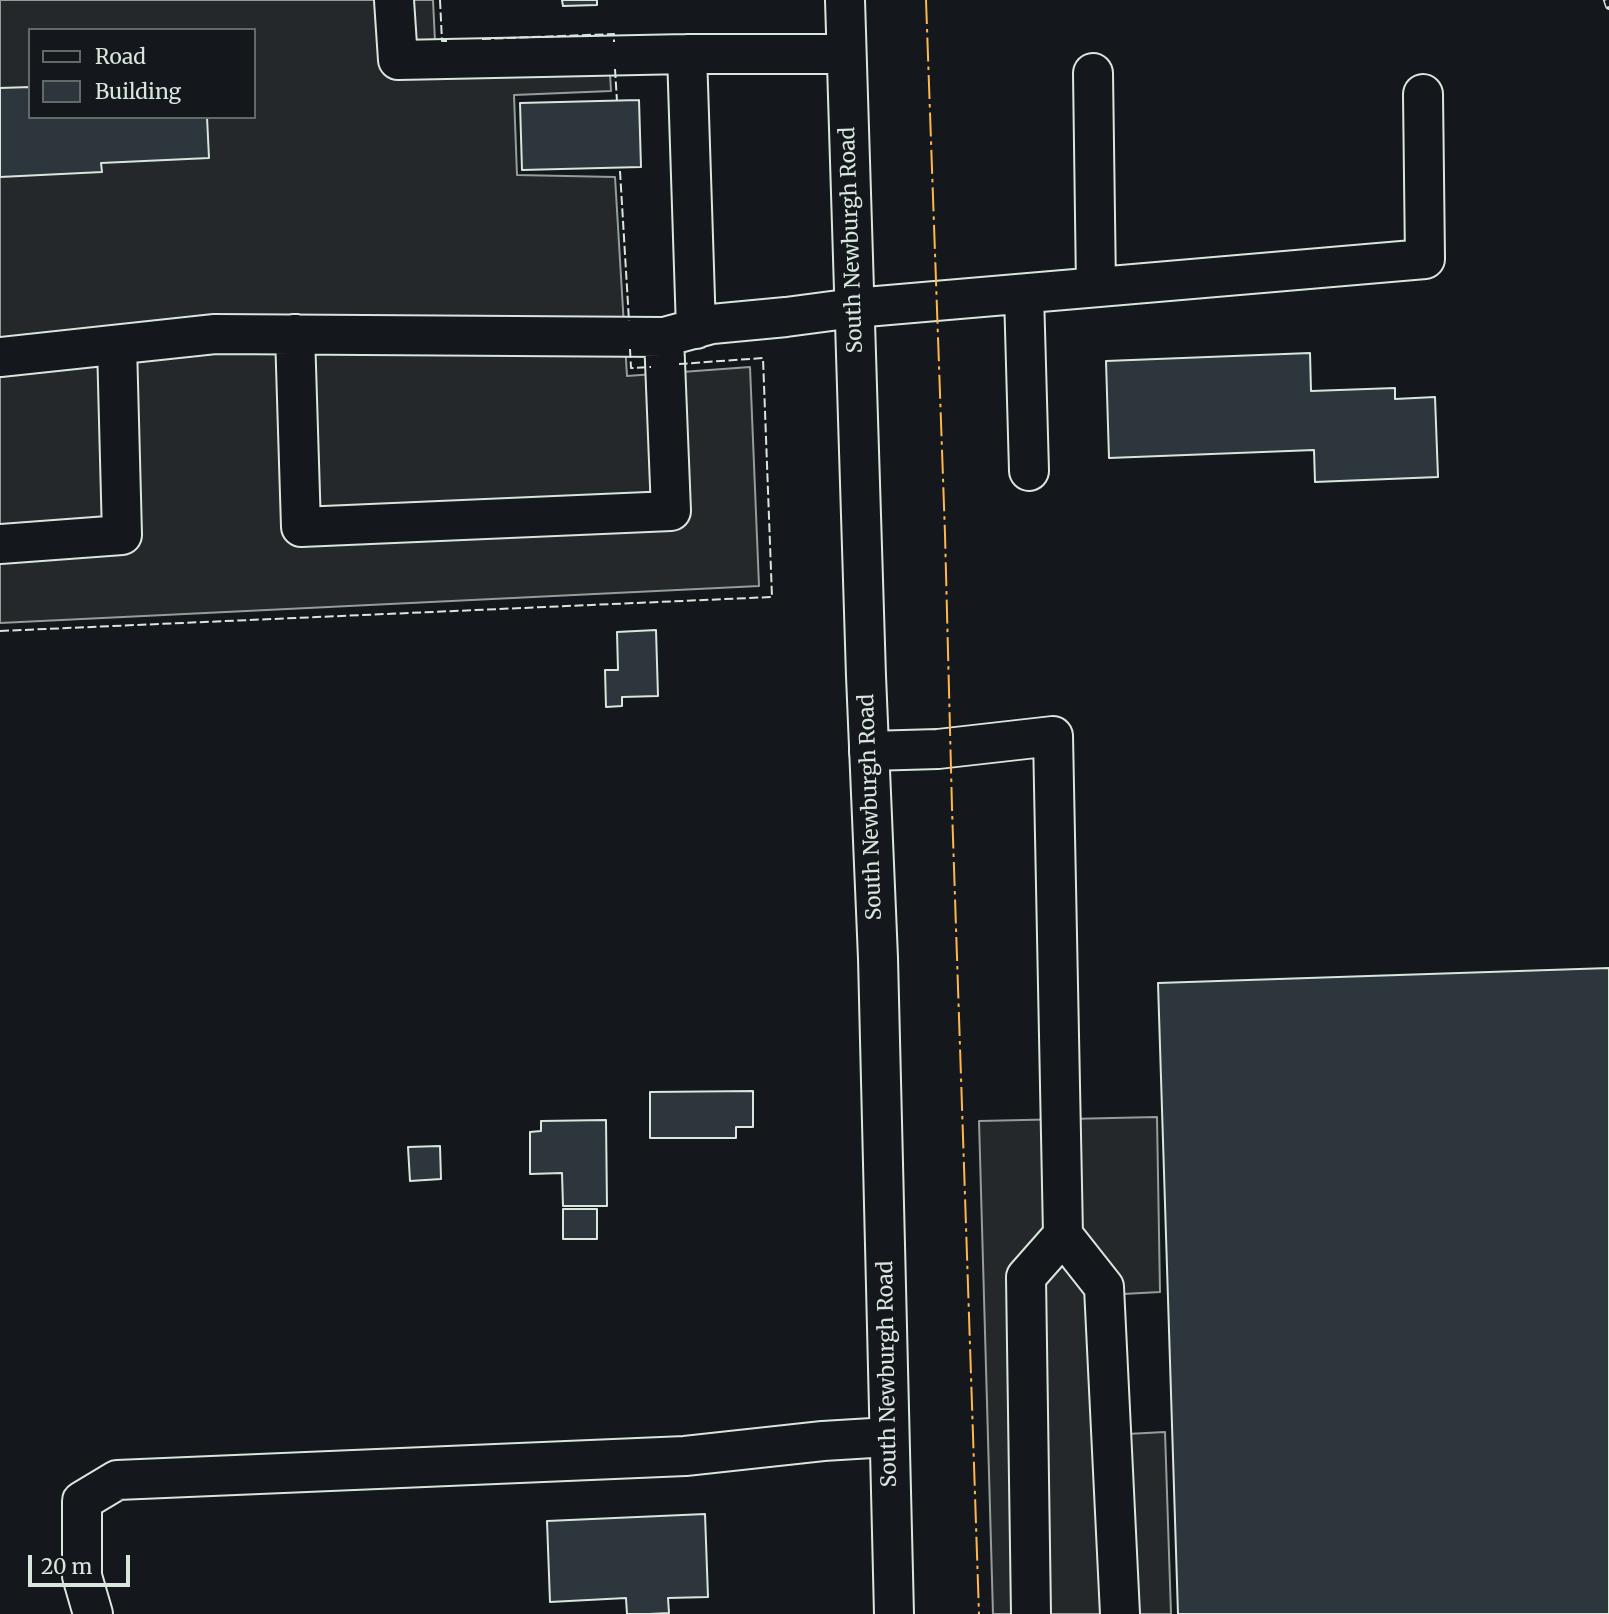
<!DOCTYPE html>
<html>
<head>
<meta charset="utf-8">
<style>
  body { margin:0 }
  #map { position:relative; width:1609px; height:1614px; overflow:hidden; background:#14181c; font-family:Merriweather,serif }
  canvas { display:block }
  .legend { position:absolute; left:28px; top:28px; width:228px; height:91px; box-sizing:border-box; background:#14181c; border:2px solid #626a69; margin:0; padding:9px 12px; list-style:none; font-size:21px; color:#d8e6dc }
  .legend li { display:flex; align-items:center; gap:14px; height:35px }
  .legend b { width:35px; border:2px solid #626a69 }
  .scale { position:absolute; left:28px; top:1555px; width:102px; height:32px; box-sizing:border-box; border:4px solid #d8e6dc; border-top:0; padding-left:9px; font-size:21px; line-height:24px; white-space:nowrap; color:#d8e6dc; -webkit-text-stroke:5px #14181c; paint-order:stroke }
</style>
</head>
<body>
<div id="map">
<canvas width="1609" height="1614"></canvas>
<ul class="legend">
<li><b style="height:9px;background:#14181c"></b>Road</li>
<li><b style="height:19px;background:#2c363c"></b>Building</li>
</ul>
<div class="scale">20 m</div>
</div>
<script>
const g = document.querySelector('canvas').getContext('2d');
g.lineJoin = 'round';
function fillPath(path, color) { g.fillStyle = color; g.fill(path, 'evenodd'); }
const toPath = rows => new Path2D(rows.map(r => 'M' + r).join(''));
function trace(path, color, width, dash) { g.strokeStyle = color; g.lineWidth = width; g.lineCap = dash ? 'butt' : 'round'; g.setLineDash(dash || []); g.stroke(path); }
function label(font, color, halo, rows, align = 'center') {
  g.font = font + ' Merriweather,serif'; g.lineWidth = 5; g.setLineDash([]); g.textBaseline = 'middle'; g.strokeStyle = halo; g.fillStyle = color; for (const [text, x, y, turn = 0] of rows) {
    g.save(); g.translate(x, y); g.rotate((+turn || 0) * Math.PI / 180); g.textAlign = isNaN(turn) ? turn : align; if (halo) g.strokeText(text, 0, 0); g.fillText(text, 0, 0); g.restore();
  }
}
const parking = toPath([
  [0,0,433,0,435,41,608,40,611,91,514,95,517,175,615,177,627,376,750,367,759,586,0,623,0,0],
  [30,30,254,30,254,117,30,117,30,30],
  [1157,1117,1160,1292,1123,1294,1127,1434,1165,1432,1171,1614,993,1614,979,1121,1157,1117]
]);
const building = toPath([
  [562,0,597,0,597,5,563,6,562,0],
  [30,87,30,117,207,117,209,158,101,163,102,172,0,177,0,88,30,87],
  [639,100,641,167,522,170,520,103,639,100],
  [1310,353,1311,391,1395,388,1395,399,1435,397,1438,477,1315,482,1314,450,1109,458,1106,361,1310,353],
  [656,630,658,696,622,697,622,706,606,707,605,670,618,670,617,632,656,630],
  [1609,968,1609,1614,1178,1614,1158,983,1609,968],
  [753,1091,753,1127,736,1127,736,1138,650,1138,650,1092,753,1091],
  [606,1120,607,1206,563,1206,562,1173,530,1174,530,1132,541,1131,541,1121,606,1120],
  [440,1146,441,1179,410,1181,408,1147,440,1146],
  [563,1209,597,1209,597,1239,563,1239,563,1209],
  [705,1514,708,1597,668,1598,669,1613,649,1614,627,1614,626,1598,550,1602,547,1521,705,1514]
]);
const minor = toPath([
  [394,0,398,60,687,54,846,54],
  [687,54,696,329],
  [1093,73,1096,287],
  [1024,294,1029,471],
  [295,334,301,527,671,511,664,337],
  [0,357,215,334,664,337,712,324,786,317,854,308,1425,259,1423,94],
  [0,544,122,535,117,345],
  [869,751,938,749,1053,736,1063,1235,1104,1287,1120,1614],
  [93,1614,82,1576,82,1501,117,1480,685,1456,823,1441,889,1437],
  [1031,1614,1026,1277,1063,1235]
]);
const major = toPath([
  [845,0,866,676,878,958,894,1614]
]);
const rail = toPath([
  [1607,0,1609,6]
]);
const fence = toPath([
  [440,0,442,41,447,41],
  [482,39,614,34,614,42],
  [615,69,617,101],
  [620,171,629,321],
  [630,349,631,368,651,367],
  [0,631,772,597,763,358,679,364]
]);
const power = toPath([
  [926,0,945,534,952,808,979,1614]
]);
const streetNames = [
  ["South Newburgh Road",852,240,-92],
  ["South Newburgh Road",871,807,-92],
  ["South Newburgh Road",888,1374,-91]
];
fillPath(parking, '#24282b');
trace(parking, '#939e99', 2);
fillPath(building, '#2c363c');
trace(building, '#d8e6dc', 2);
trace(minor, '#d8e6dc', 42);
trace(major, '#d8e6dc', 42);
trace(minor, '#14181c', 38);
trace(major, '#14181c', 38);
trace(rail, '#d8e6dc', 8);
trace(rail, '#14181c', 5, [16]);
trace(fence, '#d8e6dc', 2, [9, 3.5]);
trace(power, '#ffb74d', 2, [24, 5, 3.5, 5]);
label('21px', '#d8e6dc', '#14181c', streetNames);
</script>
</body>
</html>
